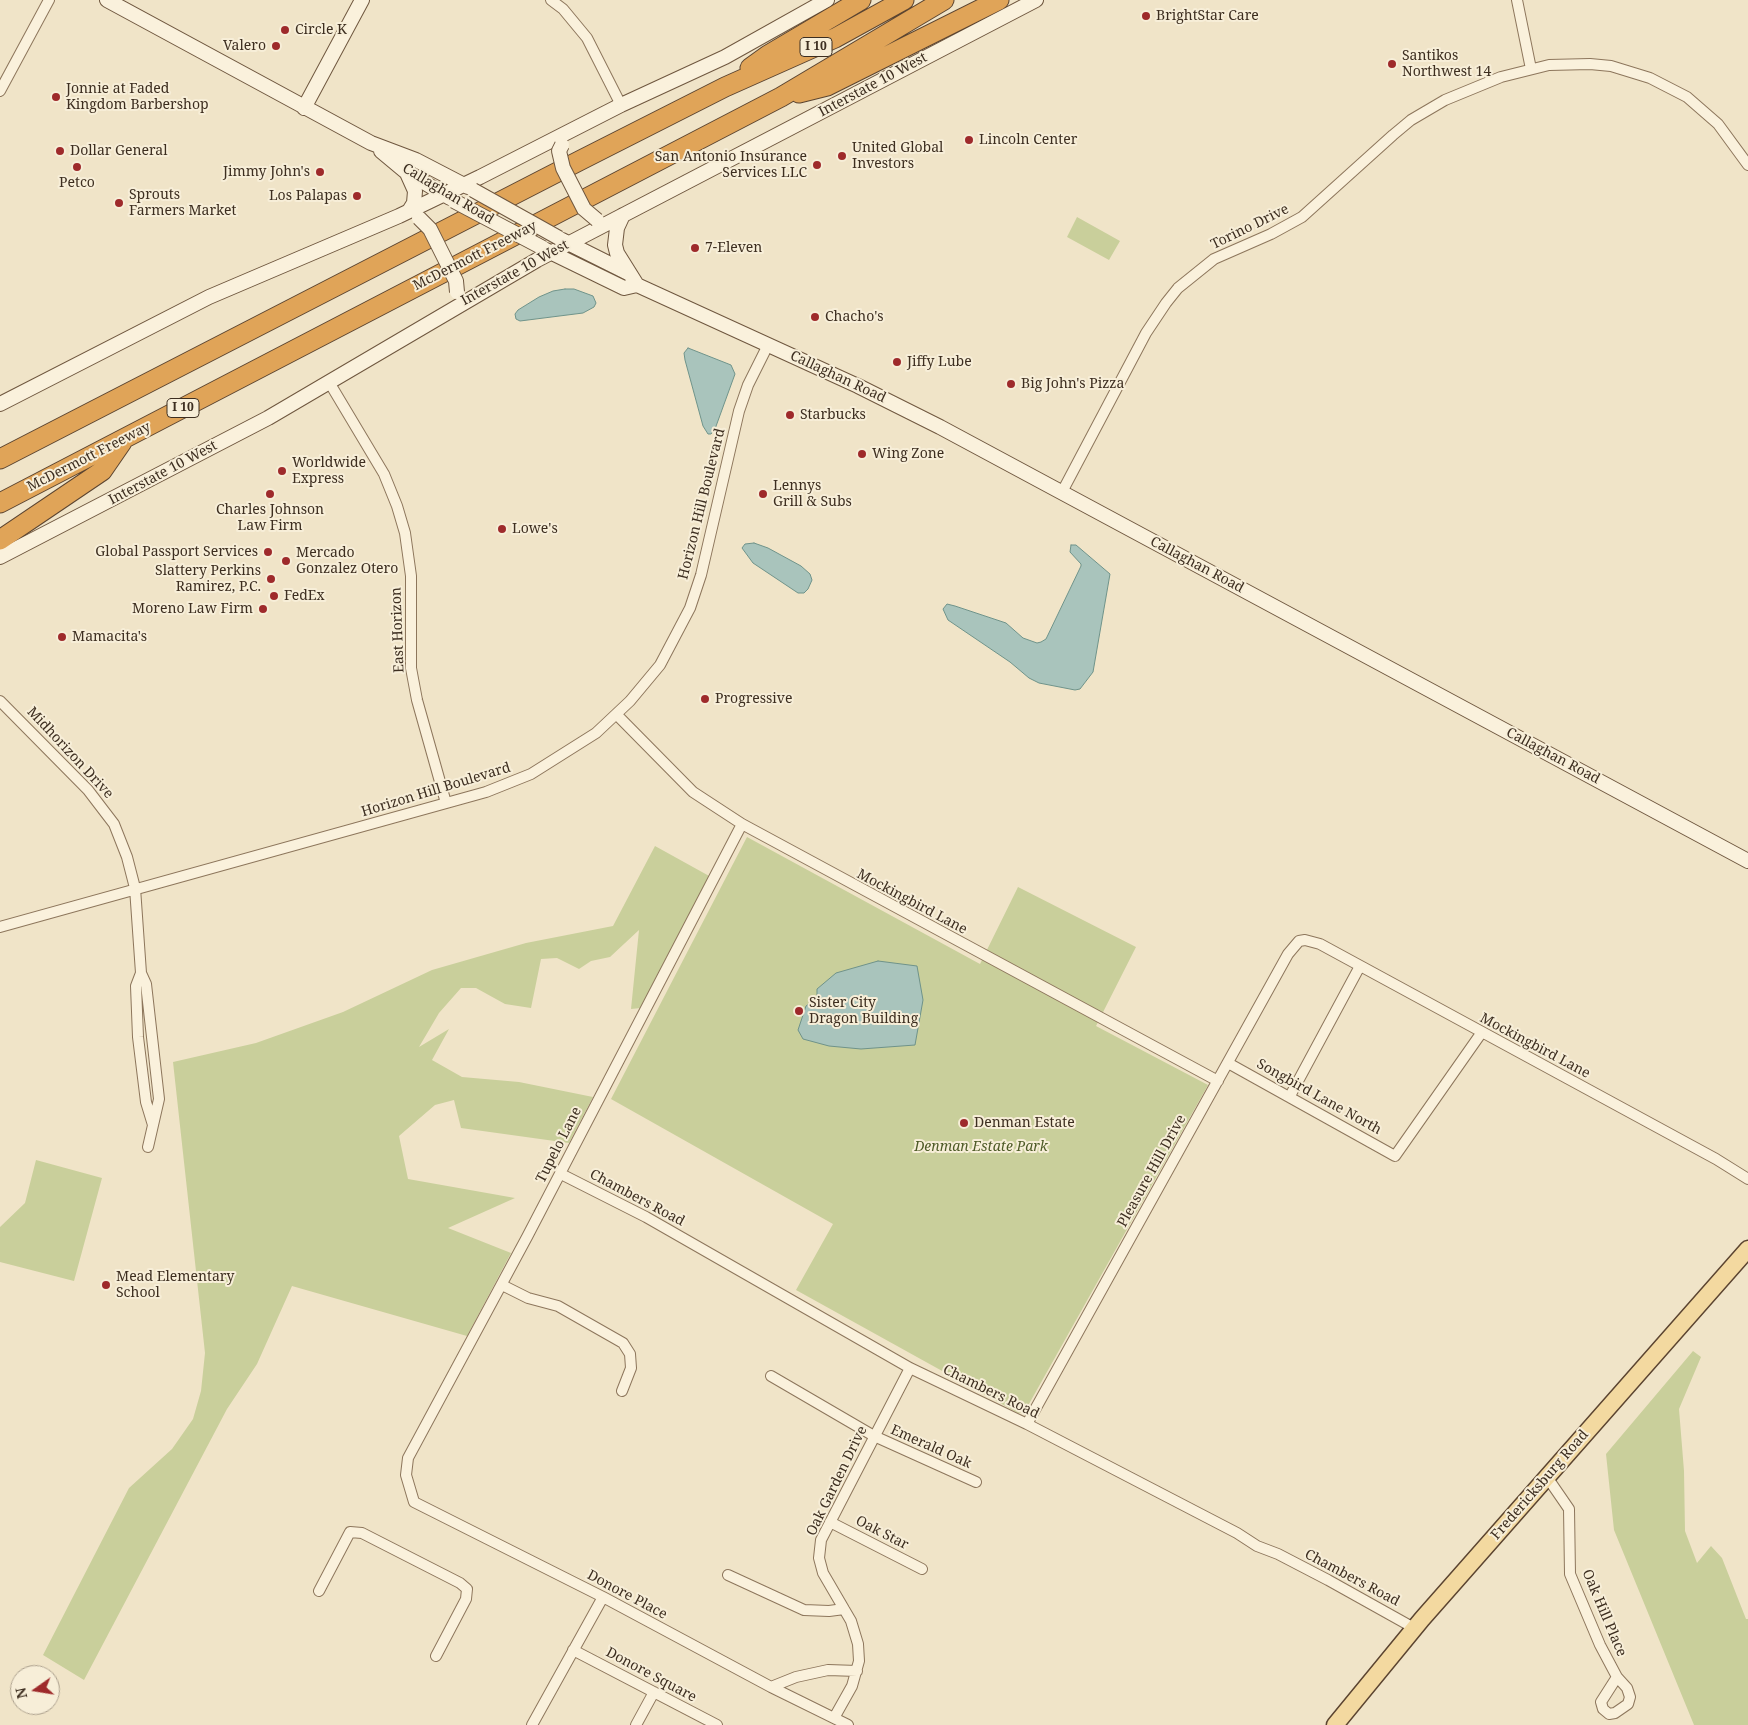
<!DOCTYPE html>
<html>
<head>
<meta charset="utf-8">
<style>
  body { margin:0 }
  #map { position:relative; width:1748px; height:1725px; overflow:hidden; background:#f0e4c8; font-family:"Noto Serif",serif }
  canvas { display:block }
  .north { position:absolute; left:10px; top:1665px; width:50px; height:50px; box-sizing:border-box; background:#f7eed8; border:1px solid #ada18e; border-radius:50%; rotate:257deg; font-size:14px; font-weight:700; line-height:20px; text-align:center; color:#3d2e20 }
  .north::after { content:''; display:block; margin:auto; width:18px; height:22px; background:#9e2a2b; clip-path:polygon(50% 0,100% 100%,50% 72%,0 100%) }
</style>
</head>
<body>
<div id="map">
<canvas width="1748" height="1725"></canvas>
<div class="north">N</div>
</div>
<script>
const g = document.querySelector('canvas').getContext('2d');
g.lineJoin = 'round';
function fillPath(path, color) { g.fillStyle = color; g.fill(path, 'evenodd'); }
const toPath = rows => new Path2D(rows.map(r => 'M' + r).join(''));
function trace(path, color, width, dash) { g.strokeStyle = color; g.lineWidth = width; g.lineCap = dash ? 'butt' : 'round'; g.setLineDash(dash || []); g.stroke(path); }
function label(font, color, halo, rows, align = 'center') {
  g.font = font + ' "Noto Serif",serif'; g.lineWidth = 4; g.setLineDash([]); g.textBaseline = 'middle'; g.strokeStyle = halo; g.fillStyle = color; for (const [text, x, y, turn = 0] of rows) {
    g.save(); g.translate(x, y); g.rotate((+turn || 0) * Math.PI / 180); g.textAlign = isNaN(turn) ? turn : align; if (halo) g.strokeText(text, 0, 0); g.fillText(text, 0, 0); g.restore();
  }
}
const green = toPath([
  [1077,217,1120,241,1109,260,1067,237],
  [747,837,980,964,1018,887,1136,947,1096,1026,1208,1085,1025,1411,1018,1413,796,1290,833,1224,611,1099],
  [655,846,711,877,641,1008,631,1009,639,930,610,957,591,961,579,969,557,958,541,959,531,1008,505,1004,476,988,461,988,439,1013,419,1047,449,1029,432,1060,462,1077,519,1082,593,1097,569,1143,461,1128,454,1100,435,1105,399,1136,408,1179,515,1198,448,1228,511,1253,467,1336,292,1286,257,1364,227,1409,84,1680,43,1655,129,1488,172,1449,193,1419,201,1391,205,1353,173,1062,256,1043,343,1012,432,970,526,943,613,926],
  [36,1160,102,1178,74,1281,0,1262,0,1227,25,1203],
  [1693,1351,1701,1357,1679,1409,1684,1471,1685,1531,1697,1563,1711,1546,1722,1558,1746,1619,1748,1619,1748,1725,1694,1725,1614,1530,1606,1454]
]);
const water = toPath([
  [565,289,574,289,593,296,596,303,594,307,583,313,520,321,516,319,515,314,518,310,539,297,553,291,565,289],
  [688,348,731,365,735,374,715,429,711,434,708,434,703,426,685,360,684,353,688,348],
  [754,543,768,548,801,566,810,574,812,580,808,589,804,593,798,593,753,563,742,548,745,544,754,543],
  [1071,545,1076,545,1110,574,1093,672,1080,689,1075,690,1039,683,1029,678,1010,662,948,620,943,609,947,604,955,606,1006,623,1023,638,1037,643,1041,642,1046,639,1081,566,1081,564,1070,552,1071,545],
  [878,961,917,966,923,1000,915,1045,861,1049,829,1046,803,1039,798,1030,806,1006,817,998,817,989,836,973,878,961]
]);
const street = toPath([
  [551,0,563,9,587,38,621,105],
  [1517,0,1531,69],
  [0,91,49,0],
  [329,382,384,474,397,506,405,533,411,576,411,668,417,700,446,803],
  [1062,492,1146,333,1166,303,1178,288,1214,259,1271,234,1302,217,1393,135,1411,120,1445,100,1501,77,1549,65,1590,64,1611,66,1650,78,1687,97,1718,124,1748,165],
  [0,701,88,790,114,824,127,857,135,888,141,973,146,984,159,1099,148,1147],
  [617,715,693,792,742,824,1218,1081],
  [742,824,527,1237,408,1458,406,1475,414,1502,603,1597,771,1687,848,1725],
  [0,927,486,792,531,774,596,733,630,701,660,665,690,608,701,575,739,411,748,385,768,345],
  [141,973,136,986,138,1037,146,1102,153,1125],
  [1228,1063,1395,1156,1482,1032],
  [1290,1096,1360,966],
  [561,1174,646,1217,910,1368,1027,1424,1237,1533,1257,1546,1278,1554,1328,1580,1414,1628],
  [502,1285,528,1298,558,1306,623,1343,630,1354,631,1368,622,1391],
  [771,1376,874,1436,976,1482],
  [1027,1424,1288,954,1299,941,1305,940,1320,944,1716,1159,1748,1179],
  [1547,1477,1569,1509,1570,1574,1600,1645,1617,1677,1601,1702,1603,1709,1609,1714,1615,1713,1628,1704,1630,1697,1627,1688,1617,1677],
  [830,1522,922,1569],
  [728,1575,804,1610,829,1611,844,1609],
  [319,1591,350,1532,362,1533,460,1583,467,1589,466,1599,436,1656],
  [573,1650,717,1725],
  [771,1687,796,1677,828,1670,857,1671],
  [834,1718,852,1686,859,1661,858,1644,851,1621,823,1573,819,1558,821,1540,910,1368],
  [532,1725,603,1597],
  [636,1725,654,1692]
]);
const secondary = toPath([
  [107,0,371,143,416,160,468,187],
  [304,108,362,0],
  [381,151,405,171,450,198],
  [406,171,415,191,414,203,409,211],
  [623,215,617,228,615,245,617,253,637,285,858,386,940,427,1748,861],
  [562,240,630,274],
  [546,250,624,288,637,285],
  [0,404,209,297,399,216,480,177,621,105,725,57,827,0],
  [0,557,268,418,537,260,1036,0]
]);
const primary = toPath([
  [1335,1725,1422,1619,1748,1249]
]);
const highway = toPath([
  [750,68,768,55,861,0],
  [799,93,827,86,999,0],
  [0,459,579,161,725,87,835,38,904,0],
  [0,503,781,97,944,0],
  [0,540,102,471,122,442]
]);
const secondaryBridge = toPath([
  [562,145,559,151,563,168,584,209,597,220],
  [473,190,559,238],
  [454,201,543,248],
  [419,218,430,229,456,281,457,292]
]);
const markers = [
  [1146,16,5,"#9e2a2b"],
  [285,30,5,"#9e2a2b"],
  [276,46,5,"#9e2a2b"],
  [1392,64,5,"#9e2a2b"],
  [56,97,5,"#9e2a2b"],
  [969,140,5,"#9e2a2b"],
  [60,151,5,"#9e2a2b"],
  [842,156,5,"#9e2a2b"],
  [817,165,5,"#9e2a2b"],
  [77,167,5,"#9e2a2b"],
  [320,172,5,"#9e2a2b"],
  [357,196,5,"#9e2a2b"],
  [119,203,5,"#9e2a2b"],
  [695,248,5,"#9e2a2b"],
  [815,317,5,"#9e2a2b"],
  [897,362,5,"#9e2a2b"],
  [1011,384,5,"#9e2a2b"],
  [790,415,5,"#9e2a2b"],
  [862,454,5,"#9e2a2b"],
  [282,471,5,"#9e2a2b"],
  [270,494,5,"#9e2a2b"],
  [763,494,5,"#9e2a2b"],
  [502,529,5,"#9e2a2b"],
  [268,552,5,"#9e2a2b"],
  [286,561,5,"#9e2a2b"],
  [271,579,5,"#9e2a2b"],
  [274,596,5,"#9e2a2b"],
  [263,609,5,"#9e2a2b"],
  [62,637,5,"#9e2a2b"],
  [705,699,5,"#9e2a2b"],
  [799,1011,5,"#9e2a2b"],
  [964,1123,5,"#9e2a2b"],
  [106,1285,5,"#9e2a2b"]
];
const shields = [
  [816,47,32],
  [183,408,32]
];
const shieldNames = [
  ["I 10",816,47],
  ["I 10",183,408]
];
const poiNames = [
  ["BrightStar Care",1156,16],
  ["Circle K",295,30],
  ["Valero",266,46,"right"],
  ["Santikos",1402,56],
  ["Northwest 14",1402,72],
  ["Jonnie at Faded",66,89],
  ["Kingdom Barbershop",66,105],
  ["Lincoln Center",979,140],
  ["United Global",852,148],
  ["Investors",852,164],
  ["Dollar General",70,151],
  ["San Antonio Insurance",807,157,"right"],
  ["Services LLC",807,173,"right"],
  ["Jimmy John's",310,172,"right"],
  ["Petco",77,183,"center"],
  ["Sprouts",129,195],
  ["Farmers Market",129,211],
  ["Los Palapas",347,196,"right"],
  ["7-Eleven",705,248],
  ["Chacho's",825,317],
  ["Jiffy Lube",907,362],
  ["Big John's Pizza",1021,384],
  ["Starbucks",800,415],
  ["Wing Zone",872,454],
  ["Worldwide",292,463],
  ["Express",292,479],
  ["Lennys",773,486],
  ["Grill & Subs",773,502],
  ["Charles Johnson",270,510,"center"],
  ["Law Firm",270,526,"center"],
  ["Lowe's",512,529],
  ["Global Passport Services",258,552,"right"],
  ["Mercado",296,553],
  ["Gonzalez Otero",296,569],
  ["Slattery Perkins",261,571,"right"],
  ["Ramirez, P.C.",261,587,"right"],
  ["FedEx",284,596],
  ["Moreno Law Firm",253,609,"right"],
  ["Mamacita's",72,637],
  ["Progressive",715,699],
  ["Sister City",809,1003],
  ["Dragon Building",809,1019],
  ["Denman Estate",974,1123],
  ["Mead Elementary",116,1277],
  ["School",116,1293]
];
const streetNames = [
  ["Interstate 10 West",873,85,-28],
  ["Callaghan Road",448,194,31],
  ["Torino Drive",1250,227,-26],
  ["McDermott Freeway",475,256,-27],
  ["Interstate 10 West",515,273,-29],
  ["Callaghan Road",838,377,25],
  ["McDermott Freeway",89,457,-27],
  ["Interstate 10 West",163,473,-28],
  ["Horizon Hill Boulevard",702,504,-76],
  ["Callaghan Road",1197,565,28],
  ["East Horizon",398,630,-92],
  ["Midhorizon Drive",70,753,47],
  ["Callaghan Road",1553,756,28],
  ["Horizon Hill Boulevard",436,790,-17],
  ["Mockingbird Lane",912,902,28],
  ["Mockingbird Lane",1535,1046,28],
  ["Songbird Lane North",1319,1097,29],
  ["Tupelo Lane",559,1145,-63],
  ["Pleasure Hill Drive",1152,1171,-61],
  ["Chambers Road",637,1198,28],
  ["Chambers Road",991,1392,26],
  ["Emerald Oak",931,1447,24],
  ["Oak Garden Drive",837,1481,-64],
  ["Fredericksburg Road",1540,1485,-49],
  ["Oak Star",882,1533,27],
  ["Chambers Road",1352,1578,28],
  ["Donore Place",627,1595,28],
  ["Oak Hill Place",1604,1613,67],
  ["Donore Square",651,1675,28]
];
const parkNames = [
  ["Denman Estate Park",981,1147]
];
fillPath(green, '#c9cf9b');
fillPath(water, '#a9c4bc');
trace(water, '#6f938a', 1);
trace(street, '#8d765c', 12);
trace(secondary, '#6f573f', 16);
trace(primary, '#5b4430', 19);
trace(highway, '#5b4430', 21);
trace(street, '#faf1dc', 10);
trace(secondary, '#faf1dc', 14);
trace(primary, '#f3d9a0', 16);
trace(highway, '#e0a458', 19);
trace(secondaryBridge, '#6f573f', 16, []);
trace(secondaryBridge, '#faf1dc', 14);
for (const [x, y, r, color] of markers) { const dot = new Path2D(); dot.arc(x, y, r, 0, 2 * Math.PI); g.fillStyle = color; g.fill(dot); trace(dot, '#f7eed8', 2); }
for (const [x, y, w] of shields) { const box = new Path2D(); box.roundRect(x - w / 2, y - 9.5, w, 19, 4); g.fillStyle = '#f7eed8'; g.fill(box); trace(box, '#3d2e20', 1); }
label('bold 12px', '#3d2e20', null, shieldNames);
label('14px', '#3d2e20', '#f7eed8', poiNames, 'left');
label('14px', '#3d2e20', '#f7eed8', streetNames);
label('italic 14px', '#4d5a26', '#f7eed8', parkNames);
</script>
</body>
</html>
